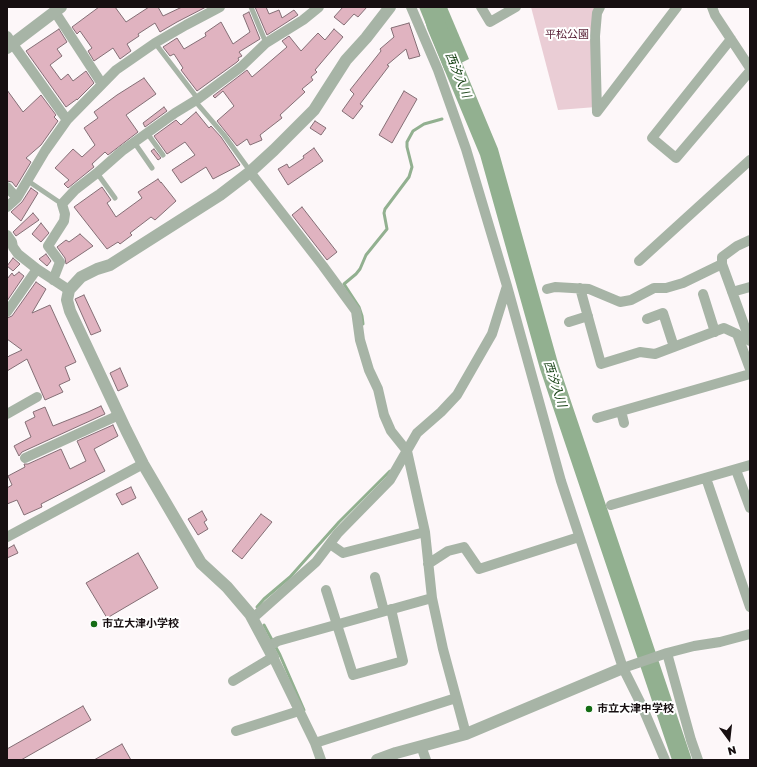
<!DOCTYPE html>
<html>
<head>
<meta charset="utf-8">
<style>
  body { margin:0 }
  #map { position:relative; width:757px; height:767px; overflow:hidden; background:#fdf7f9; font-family:"Golos Text",sans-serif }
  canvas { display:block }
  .frame { position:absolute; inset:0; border:8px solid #170f11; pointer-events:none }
  .north { position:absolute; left:709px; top:719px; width:40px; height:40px; -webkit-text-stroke:3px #fff; paint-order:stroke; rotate:165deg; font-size:11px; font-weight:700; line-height:16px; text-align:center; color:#170f11 }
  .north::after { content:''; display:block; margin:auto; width:14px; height:18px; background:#170f11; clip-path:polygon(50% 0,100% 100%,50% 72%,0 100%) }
</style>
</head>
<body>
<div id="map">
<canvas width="757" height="767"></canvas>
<div class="frame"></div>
<div class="north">N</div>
</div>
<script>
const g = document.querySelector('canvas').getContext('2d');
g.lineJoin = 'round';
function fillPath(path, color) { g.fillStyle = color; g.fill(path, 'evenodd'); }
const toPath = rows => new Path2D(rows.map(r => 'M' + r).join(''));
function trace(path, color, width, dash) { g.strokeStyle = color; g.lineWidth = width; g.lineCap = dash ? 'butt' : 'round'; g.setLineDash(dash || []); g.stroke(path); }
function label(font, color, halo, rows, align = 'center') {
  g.font = font + ' "Golos Text","Noto Sans JP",sans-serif'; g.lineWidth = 4; g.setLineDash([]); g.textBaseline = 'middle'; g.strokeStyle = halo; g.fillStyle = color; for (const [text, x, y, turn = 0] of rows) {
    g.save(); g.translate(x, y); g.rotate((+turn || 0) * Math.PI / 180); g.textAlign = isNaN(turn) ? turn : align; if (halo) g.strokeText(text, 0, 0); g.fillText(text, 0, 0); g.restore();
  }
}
const green = toPath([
  [531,7,597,7,596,107,558,110]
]);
const water = toPath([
  [419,7,447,7,469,59,445,71]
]);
const stream = toPath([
  [363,324,362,316,359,307,344,284,356,274,360,269,366,255,387,229,384,213,385,209,409,177,412,167,407,147,407,142,413,131,424,124,442,119],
  [257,607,264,599,290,577,339,522,390,471],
  [264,625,280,655,304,710]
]);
const river = toPath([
  [431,7,436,25,489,152,549,366,682,760]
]);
const building = toPath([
  [99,7,115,7,126,22,149,7,158,7,163,16,182,7,206,7,177,22,160,32,155,23,138,34,139,36,127,44,131,51,120,59,113,48,94,61,88,51,92,48,80,31,77,34,72,27,99,7],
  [255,7,266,7,269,14,279,10,282,18,294,10,298,15,267,35,255,7],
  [343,7,367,7,358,17,354,14,344,25,334,17,343,7],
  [249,12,260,39,239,52,242,56,238,58,239,60,237,62,197,91,181,70,183,68,174,54,170,56,163,47,177,38,184,49,206,36,205,33,221,22,233,44,250,32,243,15,249,12],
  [409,23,420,56,409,59,406,49,387,65,389,66,360,104,363,106,353,119,342,111,354,94,350,90,381,51,380,49,394,37,391,28,409,23],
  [59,29,67,42,57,49,62,56,50,65,61,80,68,74,73,81,86,71,94,83,77,100,77,99,66,107,26,51,59,29],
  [334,29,343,37,315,70,317,72,311,77,313,80,302,89,305,92,280,115,282,118,260,135,262,140,250,145,247,139,237,146,217,121,234,106,223,91,215,98,213,96,247,70,252,77,287,47,282,41,289,36,301,51,318,33,325,40,334,29],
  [144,78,156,94,126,115,138,132,108,155,105,152,92,164,94,167,68,188,64,184,69,180,55,168,73,149,82,157,95,145,84,128,98,118,94,112,117,95,144,78],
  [7,90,23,112,41,95,56,115,54,117,58,121,41,145,26,158,31,162,16,187,12,182,7,181,7,90],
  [404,91,417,99,392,143,379,135,404,91],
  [164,107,167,111,145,127,143,123,164,107],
  [196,112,209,128,211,126,221,137,240,165,213,179,206,167,181,183,172,170,195,155,185,142,167,154,154,136,176,120,181,125,196,112],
  [315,121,326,128,321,135,310,128,315,121],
  [314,148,323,161,288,185,278,169,287,164,289,168,304,158,303,156,314,148],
  [154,149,161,158,158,160,151,151,154,149],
  [158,179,161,183,161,182,176,201,155,220,151,217,130,233,132,235,120,244,118,242,107,249,74,207,102,187,111,200,107,203,116,217,142,198,138,192,158,179],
  [31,188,38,193,21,221,11,212,22,202,31,188],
  [302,207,337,252,327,260,292,215,302,207],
  [33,213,39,220,16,236,13,232,33,213],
  [41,223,49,233,41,242,32,234,41,223],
  [80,234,93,246,66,264,65,258,57,247,66,240,69,242,80,234],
  [46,254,51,261,47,266,39,259,46,254],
  [13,258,20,264,13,271,7,266,13,258],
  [19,272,24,276,7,301,7,279,12,273,14,276,19,272],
  [36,282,46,289,32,313,50,305,76,362,65,367,70,380,59,385,63,392,45,400,27,359,7,371,7,358,9,356,22,350,7,339,7,318,12,316,36,282],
  [84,295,101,331,91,335,75,299,84,295],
  [120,368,128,386,118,391,110,373,120,368],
  [101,406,105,414,22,452,19,456,14,446,31,437,25,422,35,417,33,412,45,407,53,426,88,412,101,406],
  [113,425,118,436,94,449,105,471,41,504,42,507,24,515,17,500,7,504,7,488,12,485,8,476,25,467,24,464,28,464,61,449,70,469,86,461,77,441,113,425],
  [131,487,136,498,122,505,116,494,131,487],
  [202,511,207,520,204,522,208,529,198,535,188,519,202,511],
  [261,514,272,522,242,559,232,551,261,514],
  [14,545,18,553,7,558,7,549,14,545],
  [138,553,158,588,107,618,86,583,138,553],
  [83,706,91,720,21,760,7,760,7,749,83,706],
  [122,744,131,760,94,760,122,744]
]);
const service = toPath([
  [251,7,266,43],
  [155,43,198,99],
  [195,101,224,135,250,171],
  [147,133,163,155],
  [134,142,152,168],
  [97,173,115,198],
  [28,181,62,204]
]);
const minor = toPath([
  [411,7,438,70,466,149,507,286,561,481,623,668,642,706,665,760],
  [481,7,490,22,516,7],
  [712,7,715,15,750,68],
  [55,12,102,84],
  [7,36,67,120],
  [731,39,652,138,676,158,750,71],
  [597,112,677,7],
  [597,112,595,36,597,13,600,7],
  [250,172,323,266,356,311,360,340,369,370,378,389,384,415,391,431,407,451,425,532,432,598,443,649,466,734],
  [7,187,17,198],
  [7,207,17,198,45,151,67,120,116,70,155,43,186,25,220,7],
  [7,235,12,242,13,247,18,254,37,269,69,290],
  [750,240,737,246,722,257,722,264,750,341],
  [639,261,750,160],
  [53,280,60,262,48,246,64,221,65,214,62,204,75,190,97,173,122,151,175,113,198,99,241,67,266,43,303,20,319,7],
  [580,288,601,364,640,352,655,354,724,328,737,334,750,369],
  [547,289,555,287,589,289,620,302,631,300,654,288,666,288,683,283,722,264],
  [732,292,750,287],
  [703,294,715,332],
  [7,312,37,269],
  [647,319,663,313,674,347],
  [569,322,588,316],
  [621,411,624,423],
  [7,414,37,397],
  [597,418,750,374],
  [25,458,119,415],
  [736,470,750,508],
  [706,478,750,607],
  [611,505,750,465],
  [7,537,143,464],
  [330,544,343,553,425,532],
  [428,564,448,551,464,547,479,569,579,537],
  [375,577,384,611],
  [326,590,353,675,403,661,391,609],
  [253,618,316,562,338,533,390,480,417,433,441,412,457,395,492,334,507,286],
  [268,647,278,641,432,598],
  [667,653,691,740,698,760],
  [623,668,667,653,694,646,720,642,750,634],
  [233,681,273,657,315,743,321,760],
  [236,731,299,711],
  [315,743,456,698],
  [421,746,426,760]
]);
const tertiary = toPath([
  [7,48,61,7],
  [273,657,250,614,227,587,201,563,143,464,126,430,70,311,67,300,69,290,81,277,97,269,110,265,220,195,250,172,274,150,314,110,346,60,366,38,390,7],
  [377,760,396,753,466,734,623,668]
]);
const markers = [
  [94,624,4,"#146c14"],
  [589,709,4,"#146c14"]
];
const parkNames = [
  ["平松公園",567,35]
];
const poiNames = [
  ["市立大津小学校",102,624],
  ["市立大津中学校",597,709]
];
const waterNames = [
  ["西汐入川",458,75,68],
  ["西汐入川",555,384,72]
];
fillPath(green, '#eacdd5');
fillPath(water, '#92b090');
trace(stream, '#92b090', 3);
trace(river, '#92b090', 19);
fillPath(building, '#e0b3c0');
trace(building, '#846e75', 1);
trace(service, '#a7b4a6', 5);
trace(minor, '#a7b4a6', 10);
trace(tertiary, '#a7b4a6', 12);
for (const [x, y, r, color] of markers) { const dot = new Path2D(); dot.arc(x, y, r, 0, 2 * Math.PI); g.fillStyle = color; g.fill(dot); trace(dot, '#fff', 1.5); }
label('11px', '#5c253a', '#fff', parkNames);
label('bold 11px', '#170f11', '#fff', poiNames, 'left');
label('italic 12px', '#194317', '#fff', waterNames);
</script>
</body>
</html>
